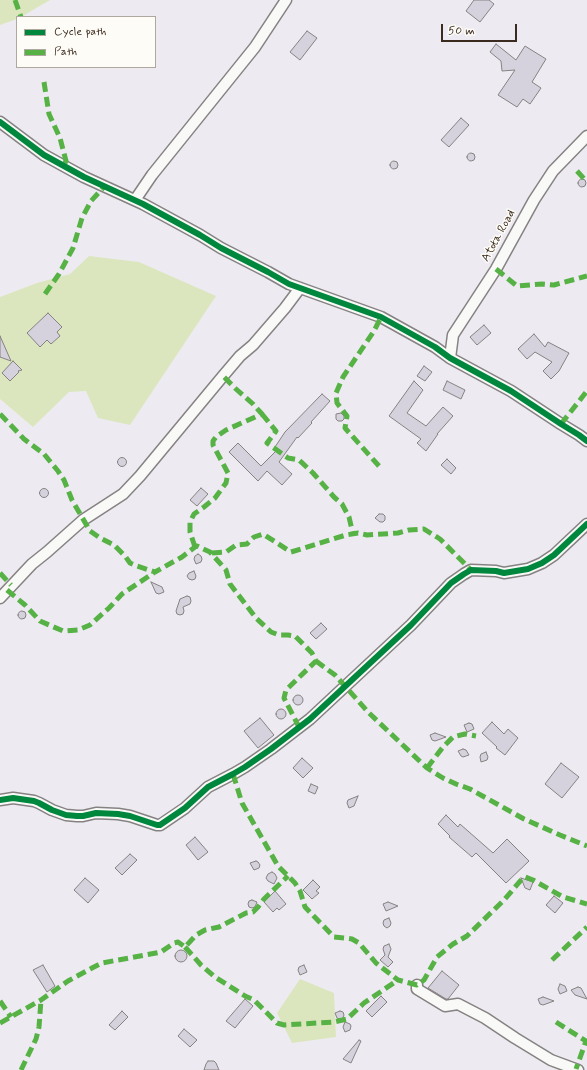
<!DOCTYPE html>
<html>
<head>
<meta charset="utf-8">
<style>
  body { margin:0 }
  #map { position:relative; width:587px; height:1070px; overflow:hidden; background:#edebf1; font-family:Mynerve,sans-serif }
  canvas { display:block }
  .legend { position:absolute; left:16px; top:16px; width:140px; height:52px; box-sizing:border-box; background:#fdfcf7; border:1px solid #afa8a0; margin:0; padding:5px 7px; list-style:none; font-size:12px; color:#3b2a1e }
  .legend li { display:flex; align-items:center; gap:8px; height:20px }
  .legend b { width:20px; border:1px solid #afa8a0 }
  .scale { position:absolute; left:441px; top:24px; width:76px; height:18px; box-sizing:border-box; border:2px solid #3b2a1e; border-top:0; padding-left:5px; font-size:12px; line-height:14px; white-space:nowrap; color:#3b2a1e; -webkit-text-stroke:3px #fdfcf7; paint-order:stroke }
</style>
</head>
<body>
<div id="map">
<canvas width="587" height="1070"></canvas>
<ul class="legend">
<li><b style="height:5px;background:#00873e"></b>Cycle path</li>
<li><b style="height:5px;background:#57b245"></b>Path</li>
</ul>
<div class="scale">50 m</div>
</div>
<script>
const g = document.querySelector('canvas').getContext('2d');
g.lineJoin = 'round';
function fillPath(path, color) { g.fillStyle = color; g.fill(path, 'evenodd'); }
const toPath = rows => new Path2D(rows.map(r => 'M' + r).join(''));
function trace(path, color, width, dash) { g.strokeStyle = color; g.lineWidth = width; g.lineCap = dash ? 'butt' : 'round'; g.setLineDash(dash || []); g.stroke(path); }
function label(font, color, halo, rows, align = 'center') {
  g.font = font + ' Mynerve,sans-serif'; g.lineWidth = 3; g.setLineDash([]); g.textBaseline = 'middle'; g.strokeStyle = halo; g.fillStyle = color; for (const [text, x, y, turn = 0] of rows) {
    g.save(); g.translate(x, y); g.rotate((+turn || 0) * Math.PI / 180); g.textAlign = isNaN(turn) ? turn : align; if (halo) g.strokeText(text, 0, 0); g.fillText(text, 0, 0); g.restore();
  }
}
const green = toPath([
  [0,0,50,0,21,17,17,17,17,19,0,25],
  [89,256,139,262,216,296,130,425,98,418,86,391,69,392,33,427,0,399,0,297,37,283,70,274],
  [300,979,334,993,336,1037,292,1043,277,1013]
]);
const building = toPath([
  [474,0,489,0,494,4,480,22,466,11,474,0],
  [307,31,317,38,300,60,290,52,307,31],
  [496,44,516,60,525,46,546,59,532,82,541,88,530,104,523,99,517,107,498,95,515,70,502,71,501,61,490,52,496,44],
  [461,118,469,125,449,147,441,140,461,118],
  '467 157a4 4 0 1 1 8 0a4 4 0 1 1-8 0Z',
  '390 165a4 4 0 1 1 8 0a4 4 0 1 1-8 0Z',
  '578 183a4 4 0 1 1 8 0a4 4 0 1 1-8 0Z',
  [48,313,62,327,57,332,60,336,51,344,47,340,40,347,27,333,48,313],
  [484,325,491,333,477,345,470,337,484,325],
  [534,334,545,347,548,342,569,353,559,371,551,379,543,371,552,362,535,352,527,359,518,349,534,334],
  [0,336,11,361,0,357,0,336],
  [13,361,22,370,18,371,19,372,10,381,2,373,13,361],
  [424,366,432,372,425,381,417,376,424,366],
  [414,381,423,390,407,413,426,426,443,407,453,416,437,434,438,434,426,451,417,443,421,439,389,416,414,381],
  [447,381,465,390,461,399,443,390,447,381],
  [322,394,330,401,311,422,312,423,298,438,297,437,279,462,292,474,282,485,267,471,258,481,229,452,238,443,261,466,278,449,275,447,285,432,322,394],
  [341,413,344,416,344,419,342,421,338,421,336,419,336,414,341,413],
  '117.5 462a4.5 4.5 0 1 1 9 0a4.5 4.5 0 1 1-9 0Z',
  [447,459,456,468,451,474,441,465,447,459],
  [201,488,208,494,197,506,190,500,201,488],
  '39.5 493a4.5 4.5 0 1 1 9 0a4.5 4.5 0 1 1-9 0Z',
  [379,514,383,514,385,516,385,520,383,522,380,522,375,518,379,514],
  [198,554,201,556,202,559,201,562,196,564,194,559,195,556,198,554],
  [194,571,196,576,195,579,192,580,189,579,187,576,189,573,194,571],
  [151,582,162,587,164,592,159,594,156,593,151,582],
  [187,596,190,597,191,601,190,604,183,607,184,611,183,614,180,615,177,614,176,611,180,599,187,596],
  '18 615a4 4 0 1 1 8 0a4 4 0 1 1-8 0Z',
  [321,623,327,629,316,639,310,633,321,623],
  '293 700a5 5 0 1 1 10 0a5 5 0 1 1-10 0Z',
  '276 714a5 5 0 1 1 10 0a5 5 0 1 1-10 0Z',
  [260,718,274,735,258,748,244,731,260,718],
  [492,722,504,734,508,729,518,738,505,755,496,748,497,747,482,733,492,722],
  [469,723,472,724,474,729,467,732,464,725,469,723],
  [435,733,446,737,435,741,432,740,430,735,435,733],
  [463,749,466,750,469,755,463,757,461,756,458,751,463,749],
  [486,752,488,757,487,760,481,762,480,757,481,754,486,752],
  [302,758,313,768,303,778,293,768,302,758],
  [561,763,579,777,562,798,545,784,561,763],
  [311,784,318,787,315,794,308,791,311,784],
  [358,796,354,806,349,808,347,803,348,800,358,796],
  [446,815,458,827,460,824,493,853,507,839,529,861,506,883,476,853,472,857,449,837,450,836,438,824,446,815],
  [195,837,208,852,198,860,186,845,195,837],
  [130,854,137,860,122,875,115,868,130,854],
  [256,861,258,862,260,865,259,868,254,870,250,863,256,861],
  [272,872,275,874,277,878,274,884,268,881,266,878,268,874,272,872],
  [85,878,99,890,88,903,74,890,85,878],
  [521,878,533,882,530,890,525,888,521,878],
  [313,880,320,887,316,891,319,893,312,899,303,890,313,880],
  [275,891,286,904,279,910,277,908,273,912,264,902,275,891],
  [554,896,563,903,555,913,546,905,554,896],
  [252,900,257,902,255,907,252,908,249,907,248,904,249,901,252,900],
  [388,902,398,906,386,911,383,904,388,902],
  [389,918,391,923,390,926,387,928,384,926,383,923,384,920,389,918],
  [389,944,391,949,388,957,393,962,388,967,380,960,385,955,383,949,384,946,389,944],
  '175 956a6 6 0 1 1 12 0a6 6 0 1 1-12 0Z',
  [43,965,55,986,47,992,33,970,43,965],
  [304,965,307,972,300,975,298,970,299,967,304,965],
  [442,971,459,985,448,999,446,999,428,988,442,971],
  [560,984,565,986,567,991,560,994,558,989,560,984],
  [578,987,581,988,587,999,575,995,571,990,578,987],
  [381,996,387,1002,372,1017,366,1011,381,996],
  [543,997,554,1001,543,1005,540,1004,538,999,543,997],
  [245,999,253,1006,235,1028,226,1021,245,999],
  [122,1011,128,1017,115,1030,109,1025,122,1011],
  [340,1011,343,1012,344,1015,342,1020,337,1018,335,1013,340,1011],
  [345,1022,350,1024,351,1026,350,1030,345,1032,343,1027,345,1022],
  [184,1029,197,1040,190,1047,178,1036,184,1029],
  [359,1040,361,1041,351,1063,343,1059,359,1040],
  [208,1061,214,1061,216,1063,219,1070,204,1070,206,1064,208,1061]
]);
const street = toPath([
  [0,122,44,155,84,177,143,204,200,235,221,248,268,272,289,284,381,317,435,347,450,358,474,371,511,391,561,424,579,435,587,441],
  [135,200,152,175,255,47,286,0],
  [450,358,453,335,496,269,534,200,553,171,587,136],
  [0,598,32,564,47,552,83,520,123,494,140,476,223,376,240,356,253,345,285,308,300,288],
  [0,800,13,798,34,801,39,803,52,810,66,815,77,816,83,816,96,813,118,814,130,816,157,825,160,825,185,808,208,787,233,774,245,767,271,749,310,719,411,625,451,583,464,574,471,570,496,571,504,573,528,569,542,563,554,555,587,524],
  [417,985,417,989,445,1006,458,1004,485,1018,515,1038,551,1060,578,1070]
]);
const quiet = toPath([
  [15,0,21,17],
  [44,82,49,114,60,138,66,161,64,165],
  [577,171,587,182],
  [496,269,517,286,542,284,554,285,587,276],
  [45,294,59,274,73,248,82,218,91,201,104,187],
  [0,414,24,439,44,454,58,471,64,480,72,500,90,531,100,538,114,545,125,556,130,563,137,566,155,572,182,557,195,547,197,546,210,552,226,570,230,584,256,618,271,632,279,635,288,635,295,636,312,653,316,661,286,690,284,698,299,727],
  [262,414,276,431,267,443,288,458,299,460,313,473,334,497,342,504,349,517,353,534],
  [561,424,587,391],
  [379,466,345,428,347,416,337,403,336,393,343,377,374,331,381,317],
  [195,547,190,532,190,522,194,514,204,507,215,498,226,483,228,473,213,445,213,441,216,437,226,430,262,414,253,404,236,389,223,376],
  [212,553,226,552,236,545,247,544,254,537,263,534,291,552,346,535,358,533,367,535,398,533,409,530,424,529,440,539,471,570],
  [0,573,11,585],
  [7,590,25,605,40,621,63,631,78,630,90,625,109,608,122,594,155,572],
  [316,661,335,675,369,713,427,768,443,778,456,784,470,789,524,819,560,835,587,846],
  [427,768,443,747,453,737,465,734,476,736],
  [233,774,242,803,278,866,295,883,300,891,305,907,334,937,345,938,352,939,359,943,376,963,398,980,417,985,424,980,437,957,453,944,467,936,504,900,522,879,525,877,533,880,563,897,587,904],
  [185,947,201,965,215,977,245,996,254,1000,277,1023,284,1025,334,1022,347,1019,364,1003,398,980],
  [552,960,587,927],
  [0,1001,11,1017],
  [556,1022,586,1041,576,1069],
  [0,1023,41,1000,68,981,92,968,102,963,156,953,161,952,174,943,178,942,185,947,196,935,205,930,219,927,246,913,253,912,258,907,264,899,288,876],
  [21,1070,36,1039,39,1027,41,1000]
]);
const cycleway = toPath([
  [0,122,44,155,84,177,143,204,200,235,221,248,268,272,289,284,381,317,435,347,450,358,474,371,511,391,561,424,579,435,587,441],
  [0,800,13,798,34,801,39,803,52,810,66,815,77,816,83,816,96,813,118,814,130,816,157,825,160,825,185,808,208,787,233,774,245,767,271,749,310,719,411,625,451,583,464,574,471,570,496,571,504,573,528,569,542,563,554,555,587,524]
]);
const streetNames = [
  ["Atota Road",499,236,-61]
];
fillPath(green, '#dce6be');
fillPath(building, '#d6d2dd');
trace(building, '#868282', 1);
trace(street, '#868282', 13);
trace(street, '#f9f9f8', 10);
trace(quiet, '#57b245', 5, [10, 5]);
trace(cycleway, '#00873e', 6);
label('12px', '#3b2a1e', '#fdfcf7', streetNames);
</script>
</body>
</html>
